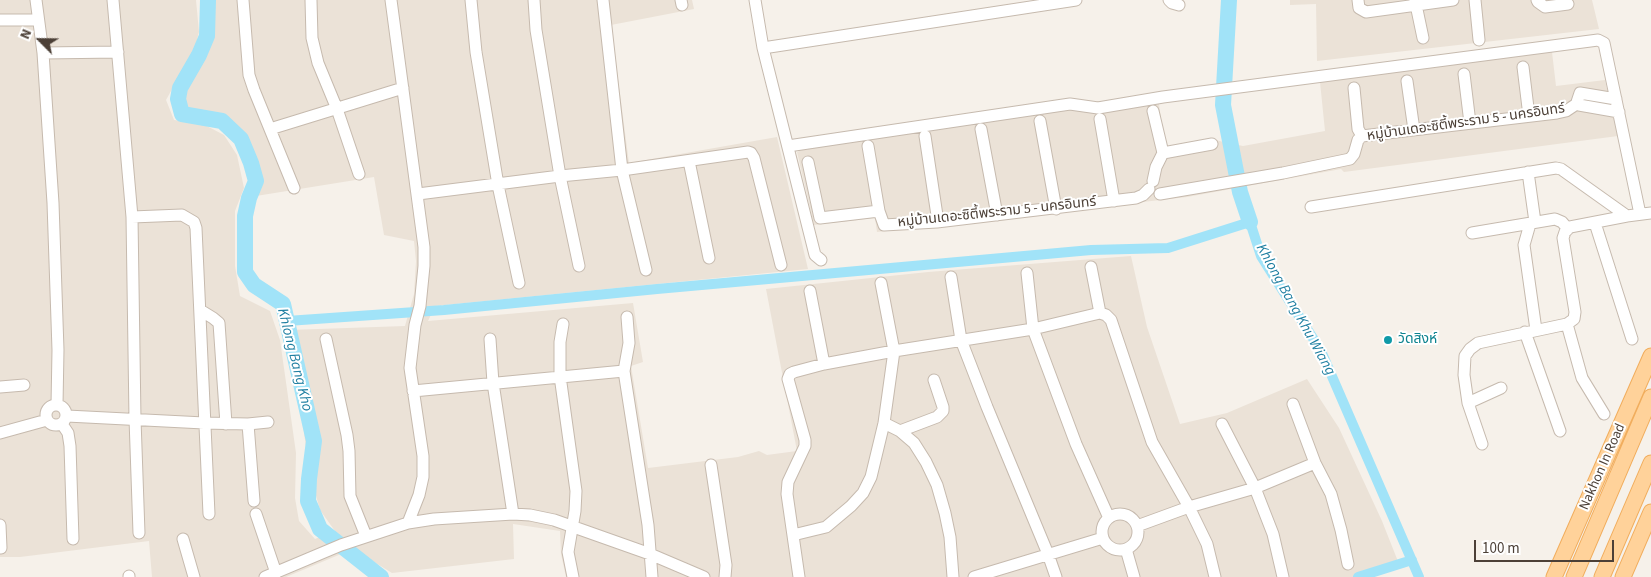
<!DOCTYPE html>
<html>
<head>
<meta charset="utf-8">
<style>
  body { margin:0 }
  #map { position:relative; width:1651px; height:577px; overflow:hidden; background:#f6f1ea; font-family:"Source Sans 3",sans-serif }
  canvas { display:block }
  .north { position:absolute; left:15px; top:15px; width:50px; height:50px; -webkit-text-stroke:4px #fff; paint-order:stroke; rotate:293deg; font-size:14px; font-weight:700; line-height:20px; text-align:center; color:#4c4037 }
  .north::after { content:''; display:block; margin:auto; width:18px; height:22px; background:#4c4037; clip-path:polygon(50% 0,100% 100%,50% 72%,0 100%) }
  .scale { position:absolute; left:1474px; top:540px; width:140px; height:22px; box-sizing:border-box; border:2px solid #4c4037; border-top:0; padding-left:6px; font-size:15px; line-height:18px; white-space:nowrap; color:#4c4037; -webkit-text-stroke:4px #fff; paint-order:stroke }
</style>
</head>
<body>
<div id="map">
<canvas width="1651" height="577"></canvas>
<div class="north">N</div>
<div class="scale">100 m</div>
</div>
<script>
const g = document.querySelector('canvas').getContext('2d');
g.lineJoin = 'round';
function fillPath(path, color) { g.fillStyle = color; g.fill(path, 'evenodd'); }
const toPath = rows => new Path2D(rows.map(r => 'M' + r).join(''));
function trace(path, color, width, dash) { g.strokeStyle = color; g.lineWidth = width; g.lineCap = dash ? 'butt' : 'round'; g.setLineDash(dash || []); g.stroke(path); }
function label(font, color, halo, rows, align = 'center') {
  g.font = font + ' "Source Sans 3","Noto Sans Thai",sans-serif'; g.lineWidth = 4; g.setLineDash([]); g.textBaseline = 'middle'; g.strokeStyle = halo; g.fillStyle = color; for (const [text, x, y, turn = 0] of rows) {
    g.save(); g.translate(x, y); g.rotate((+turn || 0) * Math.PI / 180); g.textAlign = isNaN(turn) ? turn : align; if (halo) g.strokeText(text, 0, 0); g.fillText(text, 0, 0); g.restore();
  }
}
const residential = toPath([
  [0,0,196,0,199,32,195,48,166,100,174,120,203,124,224,135,237,155,244,188,235,211,235,266,240,296,270,311,280,340,296,453,295,498,299,521,315,539,335,531,320,510,310,474,289,330,405,326,414,294,416,261,414,241,384,235,374,177,256,196,241,139,216,115,182,114,178,99,180,88,207,36,204,0,692,0,694,9,611,25,629,163,777,137,808,269,435,306,428,321,633,303,643,362,631,366,648,468,738,457,759,451,767,455,797,451,766,289,928,272,1131,256,1147,327,1180,424,1227,413,1307,379,1339,428,1382,521,1399,564,1360,577,566,577,561,554,560,531,513,524,514,559,392,573,353,549,286,577,152,577,149,541,20,557,0,557],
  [1290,0,1592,0,1599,29,1317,61,1316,4,1290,5],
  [1552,52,1556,86,1605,80,1618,136,1344,172,1341,169,1187,197,877,232,875,218,814,225,797,152,810,147,1035,112,1159,104,1165,147,1215,140,1243,146,1325,131,1320,82,1379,73]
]);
const canal = toPath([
  [287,321,444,310,657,289,1091,250,1168,248,1250,222,1261,256,1321,351,1419,577],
  [1358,577,1412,560]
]);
const river = toPath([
  [208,0,207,36,199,55,180,88,178,99,182,114,222,121,241,139,251,163,256,181,249,198,245,216,245,272,254,285,283,304,314,441,309,479,308,501,320,529,381,577],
  [1229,0,1223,105,1240,192,1250,222]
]);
const minor = toPath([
  [36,0,43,53,53,203,58,350,57,405],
  [113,0,132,217,135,419,139,533],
  [243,0,249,75,254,90,294,188],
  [311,0,312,38,318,63,337,109,359,174],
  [391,0,424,247,424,266,420,306,415,325,410,368,423,456,423,477,419,495,408,523],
  [471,0,476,52,498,185,519,283],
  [534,0,536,30,560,176,579,266],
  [603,0,622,170,646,270],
  [681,0,682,5],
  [755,0,763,48,815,255,821,260],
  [1169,0,1172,3,1179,5],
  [1358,0,1359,8,1366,12,1453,0],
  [1415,0,1423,38],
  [1475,0,1479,40],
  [1537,0,1538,2,1545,7,1568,4],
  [0,20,38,20],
  [763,48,1076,0],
  [43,53,118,52],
  [1523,67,1529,116],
  [1464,74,1470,123],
  [1407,81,1414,130],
  [1354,88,1358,129,1362,136],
  [1616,99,1580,93,1577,102,1579,105,1619,112],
  [1153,111,1163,153,1156,167,1153,181],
  [1100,119,1114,201],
  [1040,121,1056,209],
  [270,129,403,88],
  [981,129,997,215],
  [925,136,938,222],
  [788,146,1070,104,1098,108,1163,97,1598,40,1604,43,1640,214],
  [868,146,879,211],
  [1163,153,1212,144],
  [689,161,709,258],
  [808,162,820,218,879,211,884,225,937,222,1136,198,1143,195,1149,189],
  [1528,172,1535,222],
  [418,194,560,176,622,170,748,152,751,153,754,158,781,265],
  [1160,194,1283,173,1350,159,1354,154,1358,140,1362,136,1557,113,1566,111,1578,103],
  [1311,207,1556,168,1561,169,1627,216,1651,213],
  [132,217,182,215,194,222,196,228,209,514],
  [1595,223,1632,339],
  [1530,224,1524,245,1536,330],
  [1472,233,1555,219,1562,222,1568,229],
  [1091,267,1100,313],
  [1027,273,1033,329,1076,444,1109,518],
  [951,277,961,340,987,407,1048,554,1056,577],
  [810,291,824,364],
  [200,310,213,318,219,323,226,424],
  [627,317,629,343,624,371,648,525,652,577],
  [563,324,560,342,560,376,576,491,575,511,568,552,573,577],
  [1567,324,1582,378,1604,414],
  [1525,332,1560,431],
  [326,339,347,435,349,451,350,496,366,536],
  [490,339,493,383,513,514],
  [0,387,24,385],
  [413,391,624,371],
  [1468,403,1501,388],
  [1293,404,1315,463,1331,494,1341,530,1348,564],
  '46 415a10 10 0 1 1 20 0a10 10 0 1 1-20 0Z',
  [67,416,204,423,248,424,254,501],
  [884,423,900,431,914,443,926,462,937,485,945,513,950,537,953,577],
  [62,424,68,433,70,446,73,539],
  [248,424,268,422],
  [1222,424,1255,488,1273,534,1283,577],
  [900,431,937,417,943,411,943,407,934,380],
  [0,433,47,420],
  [1482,444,1468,403,1464,375,1465,356,1470,349,1478,343,1567,324,1574,319,1575,312,1563,238,1565,232,1570,227,1627,216],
  [711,465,726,565,725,577],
  [256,514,276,573],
  '1102 532a18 18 0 1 1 36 0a18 18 0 1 1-36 0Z',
  [0,525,1,548],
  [1137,526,1189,507,1255,488,1315,463],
  [793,535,826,527,851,506,863,493,871,477,884,423,894,351,881,283],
  [183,539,194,577],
  [1126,549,1134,577],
  [129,577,129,576],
  [265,577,341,545,408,523,434,519,513,514,530,515,554,520,650,554,704,577],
  [799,577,787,494,788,482,805,446,805,440,788,379,790,374,794,372,824,364,894,351,1033,329,1100,313,1106,315,1111,320,1152,442,1189,507,1207,544,1215,577],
  [974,577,1103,538]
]);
const major = toPath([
  [1554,577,1651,356],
  [1574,577,1651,397],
  [1602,577,1651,463],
  [1623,577,1651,512]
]);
const markers = [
  [1388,340,5,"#0f9aa8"]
];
const streetNames = [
  ["หมู่บ้านเดอะซิตี้พระราม 5 - นครอินทร์",1466,123,-8],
  ["หมู่บ้านเดอะซิตี้พระราม 5 - นครอินทร์",997,213,-6],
  ["Nakhon In Road",1603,467,-66]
];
const cultureNames = [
  ["วัดสิงห์",1398,340]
];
const waterNames = [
  ["Khlong Bang Khu Wiang",1295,310,61],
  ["Khlong Bang Kho",294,360,76]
];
fillPath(residential, '#ebe2d7');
trace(canal, '#a1e3f8', 10);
trace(river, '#a1e3f8', 16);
trace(minor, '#c6baae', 13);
trace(major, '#f1ad5d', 17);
trace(minor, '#fff', 11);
trace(major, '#ffd29a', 15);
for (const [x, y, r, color] of markers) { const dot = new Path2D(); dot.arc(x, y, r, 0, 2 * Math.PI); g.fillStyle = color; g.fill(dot); trace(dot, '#fff', 2); }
label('14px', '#4c4037', '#fff', streetNames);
label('14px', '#0d838f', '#fff', cultureNames, 'left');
label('italic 15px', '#1f7fa1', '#fff', waterNames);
</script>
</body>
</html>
